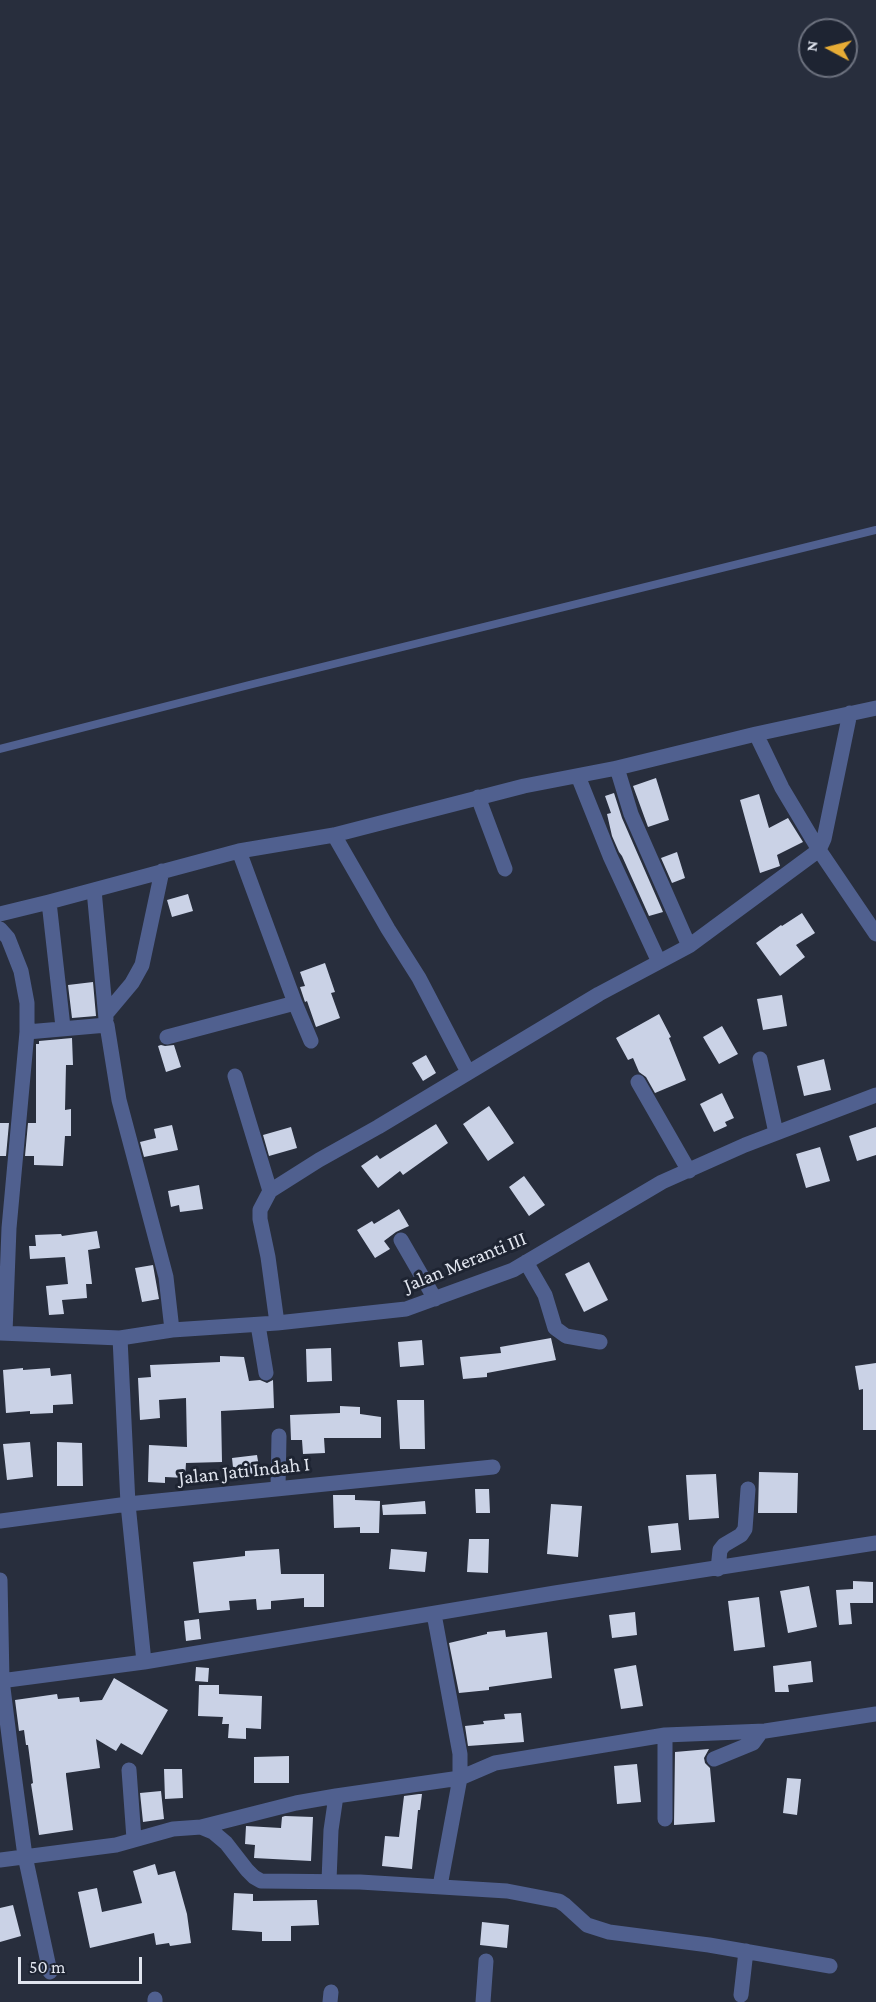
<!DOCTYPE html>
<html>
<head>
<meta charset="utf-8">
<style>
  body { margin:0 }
  #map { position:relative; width:876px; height:2002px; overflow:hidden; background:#282e3d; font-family:"Crimson Pro",serif }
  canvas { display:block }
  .north { position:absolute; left:798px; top:18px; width:60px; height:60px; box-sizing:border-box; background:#1e2432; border:2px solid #6c717e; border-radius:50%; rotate:277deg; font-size:16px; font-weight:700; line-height:24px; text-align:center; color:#e1e5ef }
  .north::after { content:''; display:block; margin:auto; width:21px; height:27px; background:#e7ac36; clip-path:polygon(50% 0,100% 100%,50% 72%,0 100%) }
  .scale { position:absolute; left:18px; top:1957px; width:124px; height:27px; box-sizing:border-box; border:3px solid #e1e5ef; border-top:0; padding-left:8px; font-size:18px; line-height:21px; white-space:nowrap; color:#e1e5ef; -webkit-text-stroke:4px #1e2432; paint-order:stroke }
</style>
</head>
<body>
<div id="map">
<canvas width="876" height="2002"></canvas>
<div class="north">N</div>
<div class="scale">50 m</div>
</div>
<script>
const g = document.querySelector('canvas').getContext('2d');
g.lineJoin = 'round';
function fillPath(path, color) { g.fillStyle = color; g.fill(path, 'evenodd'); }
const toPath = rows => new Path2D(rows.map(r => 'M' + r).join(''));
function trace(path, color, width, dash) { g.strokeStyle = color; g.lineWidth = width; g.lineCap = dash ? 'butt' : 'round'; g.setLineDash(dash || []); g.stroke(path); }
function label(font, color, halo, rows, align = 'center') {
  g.font = font + ' "Crimson Pro",serif'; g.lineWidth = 6; g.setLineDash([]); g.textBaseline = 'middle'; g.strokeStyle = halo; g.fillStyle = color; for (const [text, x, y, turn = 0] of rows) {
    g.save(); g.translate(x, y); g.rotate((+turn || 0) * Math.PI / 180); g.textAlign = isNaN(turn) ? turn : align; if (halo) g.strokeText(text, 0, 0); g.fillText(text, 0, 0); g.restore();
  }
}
const building = toPath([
  [656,778,669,820,648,827,633,786],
  [614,793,622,818,663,912,649,916,622,856,619,852,612,836,607,814,611,813,605,796],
  [759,794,769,828,788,818,803,842,777,855,780,866,760,873,740,800],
  [677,852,685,878,672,883,661,858],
  [188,894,193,911,172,917,167,900],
  [802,913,815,933,796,945,805,957,780,976,756,943,781,925,782,926],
  [325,963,335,992,331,993,340,1018,316,1027,307,1001,305,1002,300,987,305,986,300,972],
  [93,982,96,1016,72,1018,68,985],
  [782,995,787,1026,763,1030,757,999],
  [659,1014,671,1037,669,1038,686,1080,655,1093,646,1077,639,1072,633,1058,628,1060,616,1038],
  [722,1026,738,1054,719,1064,703,1037],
  [72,1038,73,1065,66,1065,65,1110,71,1109,71,1136,65,1136,63,1166,34,1165,34,1156,25,1156,28,1123,36,1123,36,1044,39,1044,39,1041],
  [161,1045,165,1046,174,1045,181,1067,166,1072,158,1046],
  [426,1055,436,1073,423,1081,412,1063],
  [824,1059,831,1090,804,1096,797,1066],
  [722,1093,734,1118,725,1122,727,1126,714,1132,700,1104],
  [489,1106,514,1143,488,1161,463,1124],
  [0,1123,9,1123,6,1156,0,1156],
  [436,1124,448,1143,403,1175,400,1171,378,1188,361,1166,377,1155,380,1159],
  [172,1125,178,1150,144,1157,140,1142,156,1138,154,1129],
  [291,1127,297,1148,269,1156,263,1135],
  [876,1127,876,1155,857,1161,849,1136],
  [820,1147,830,1181,806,1188,796,1154],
  [524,1176,545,1205,529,1216,509,1187],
  [199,1185,203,1209,180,1212,179,1205,171,1207,168,1191],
  [399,1209,409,1226,396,1232,384,1241,390,1249,375,1258,357,1230,372,1221,374,1224],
  [97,1231,100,1248,88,1250,92,1284,86,1284,87,1298,62,1300,64,1314,49,1315,46,1286,68,1284,65,1257,30,1259,29,1246,36,1246,35,1235,61,1234,62,1236],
  [589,1262,608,1300,584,1312,565,1274],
  [153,1265,159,1299,142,1302,135,1268],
  [551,1338,556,1360,487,1373,487,1377,463,1379,460,1357,501,1353,500,1347],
  [422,1340,424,1365,400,1367,398,1342],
  [331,1348,332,1381,307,1382,306,1349],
  [220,1356,244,1357,249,1381,260,1380,267,1383,273,1380,274,1408,221,1411,222,1462,186,1463,185,1478,165,1477,165,1483,148,1482,149,1445,187,1447,186,1398,159,1400,160,1418,140,1420,138,1378,151,1377,150,1365,220,1362],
  [876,1363,876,1430,863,1430,863,1389,859,1390,855,1366],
  [23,1368,23,1370,50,1368,51,1376,71,1374,73,1404,53,1405,53,1413,30,1414,30,1411,6,1413,3,1370],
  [397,1400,424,1400,425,1449,400,1449],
  [340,1406,360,1407,360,1414,381,1417,381,1438,324,1438,325,1453,303,1454,302,1440,291,1440,290,1415,340,1413],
  [30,1442,33,1477,7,1480,3,1444],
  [57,1442,82,1443,83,1486,57,1486],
  [257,1455,260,1473,234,1477,232,1458],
  [759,1472,798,1473,797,1513,758,1513],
  [716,1474,719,1518,689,1520,686,1475],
  [475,1489,489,1489,490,1513,476,1513],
  [333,1495,355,1495,355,1500,380,1501,379,1533,360,1533,360,1527,334,1528],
  [425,1501,426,1514,383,1515,382,1505],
  [551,1504,582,1506,578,1557,547,1554],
  [678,1523,681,1550,651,1553,648,1526],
  [469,1539,489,1539,488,1573,467,1572],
  [279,1549,281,1574,324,1574,324,1607,304,1607,304,1598,271,1601,271,1609,257,1610,256,1599,229,1601,230,1610,199,1613,193,1562,245,1556,245,1551],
  [391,1549,427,1552,425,1572,389,1569],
  [853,1581,873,1582,873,1603,850,1603,852,1624,839,1625,836,1590,853,1589],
  [809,1586,817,1627,788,1633,780,1591],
  [759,1597,765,1647,734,1651,728,1601],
  [635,1612,637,1635,612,1638,609,1615],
  [199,1619,201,1639,186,1641,184,1621],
  [505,1630,506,1637,547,1632,552,1678,489,1687,489,1690,459,1693,449,1643,487,1634,487,1632],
  [811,1661,813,1682,788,1685,789,1692,775,1692,773,1666],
  [636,1665,643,1706,621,1709,614,1669],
  [196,1667,209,1668,208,1682,195,1681],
  [114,1678,168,1710,142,1755,121,1743,116,1751,96,1739,100,1768,66,1773,66,1775,73,1830,39,1835,31,1784,33,1783,28,1745,26,1745,24,1730,19,1731,15,1700,57,1694,58,1699,79,1697,80,1702,102,1700],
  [199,1685,219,1685,219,1694,262,1696,261,1729,246,1728,246,1739,228,1738,229,1724,222,1724,223,1717,198,1716],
  [521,1713,524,1742,468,1746,465,1726,484,1724,483,1721,505,1719,504,1714],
  [709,1749,704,1758,705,1763,710,1768,715,1822,674,1825,675,1752],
  [289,1756,289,1783,254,1783,254,1757],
  [637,1764,641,1802,617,1804,614,1766],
  [164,1769,182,1769,183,1798,165,1799],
  [787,1778,801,1779,797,1815,783,1813],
  [161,1791,164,1819,143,1822,140,1793],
  [419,1794,422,1794,420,1810,418,1810,412,1869,382,1866,385,1836,399,1837,404,1796],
  [285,1816,313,1817,311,1861,254,1858,255,1845,245,1844,246,1826,281,1828,282,1817],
  [155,1864,158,1875,175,1871,187,1914,191,1943,170,1946,169,1943,156,1945,154,1933,90,1948,78,1892,97,1888,102,1912,142,1903,133,1871],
  [234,1893,253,1894,253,1901,317,1900,319,1925,291,1926,291,1941,262,1941,262,1932,232,1930],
  [13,1905,21,1936,0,1942,0,1908],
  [482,1922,509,1925,507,1948,480,1945]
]);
const lane = toPath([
  [0,749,249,685,876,530]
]);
const street = toPath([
  [756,734,876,708],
  [578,776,610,856,659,962],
  [478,797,505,869],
  [334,835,388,929,419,978,468,1072],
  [94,890,106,1019],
  [49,902,63,1027],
  [0,914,49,902,239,851,334,835,524,786,617,768],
  [0,929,8,938,21,971,27,1003,27,1032],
  [689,946,819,850,824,839,850,713],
  [295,1003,311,1041],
  [106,1014,132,983,142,965,162,871],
  [167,1037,295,1003,239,851],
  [760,1059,776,1133],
  [235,1076,270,1191],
  [638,1082,689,1171],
  [401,1240,435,1299],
  [526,1262,545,1295,555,1328,566,1336,600,1342],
  [277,1323,268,1257,260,1219,260,1210,270,1191,319,1160,378,1127,599,994,689,946,631,814,617,768,756,734,782,788,819,850,876,934],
  [258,1325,266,1373],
  [0,1333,120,1338,172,1330,277,1323,406,1309,513,1270,662,1182,745,1145,876,1095],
  [5,1333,9,1228,27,1032,107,1025,119,1100,166,1277,172,1330],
  [120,1338,128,1504,144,1662],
  [278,1488,279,1436],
  [0,1521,128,1504,493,1467],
  [718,1569,720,1550,724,1545,741,1535,745,1529,748,1489],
  [0,1580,2,1680,11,1752,25,1856,50,1972],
  [434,1614,460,1754,460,1778,440,1886],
  [0,1681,144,1662,555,1593,876,1543],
  [714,1759,753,1743,761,1732,765,1731],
  [129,1770,134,1839],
  [665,1819,665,1735],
  [201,1827,296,1803,336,1796],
  [0,1860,116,1845,173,1829,201,1827,213,1832,226,1843,247,1870,254,1877,261,1881,360,1882,507,1891,559,1901,565,1905,587,1925,609,1932,709,1945,830,1966],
  [329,1881,331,1830,336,1796,460,1778,495,1763,665,1735,765,1731,876,1714],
  [741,1995,746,1951],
  [155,2002,155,1999],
  [330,2002,331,1992],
  [483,2002,486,1961]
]);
const streetNames = [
  ["Jalan Meranti III",465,1262,-22],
  ["Jalan Jati Indah I",244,1471,-6]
];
fillPath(building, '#cad2e6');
trace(lane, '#50608f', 8);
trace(street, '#50608f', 15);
label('20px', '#e1e5ef', '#1e2432', streetNames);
</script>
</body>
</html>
